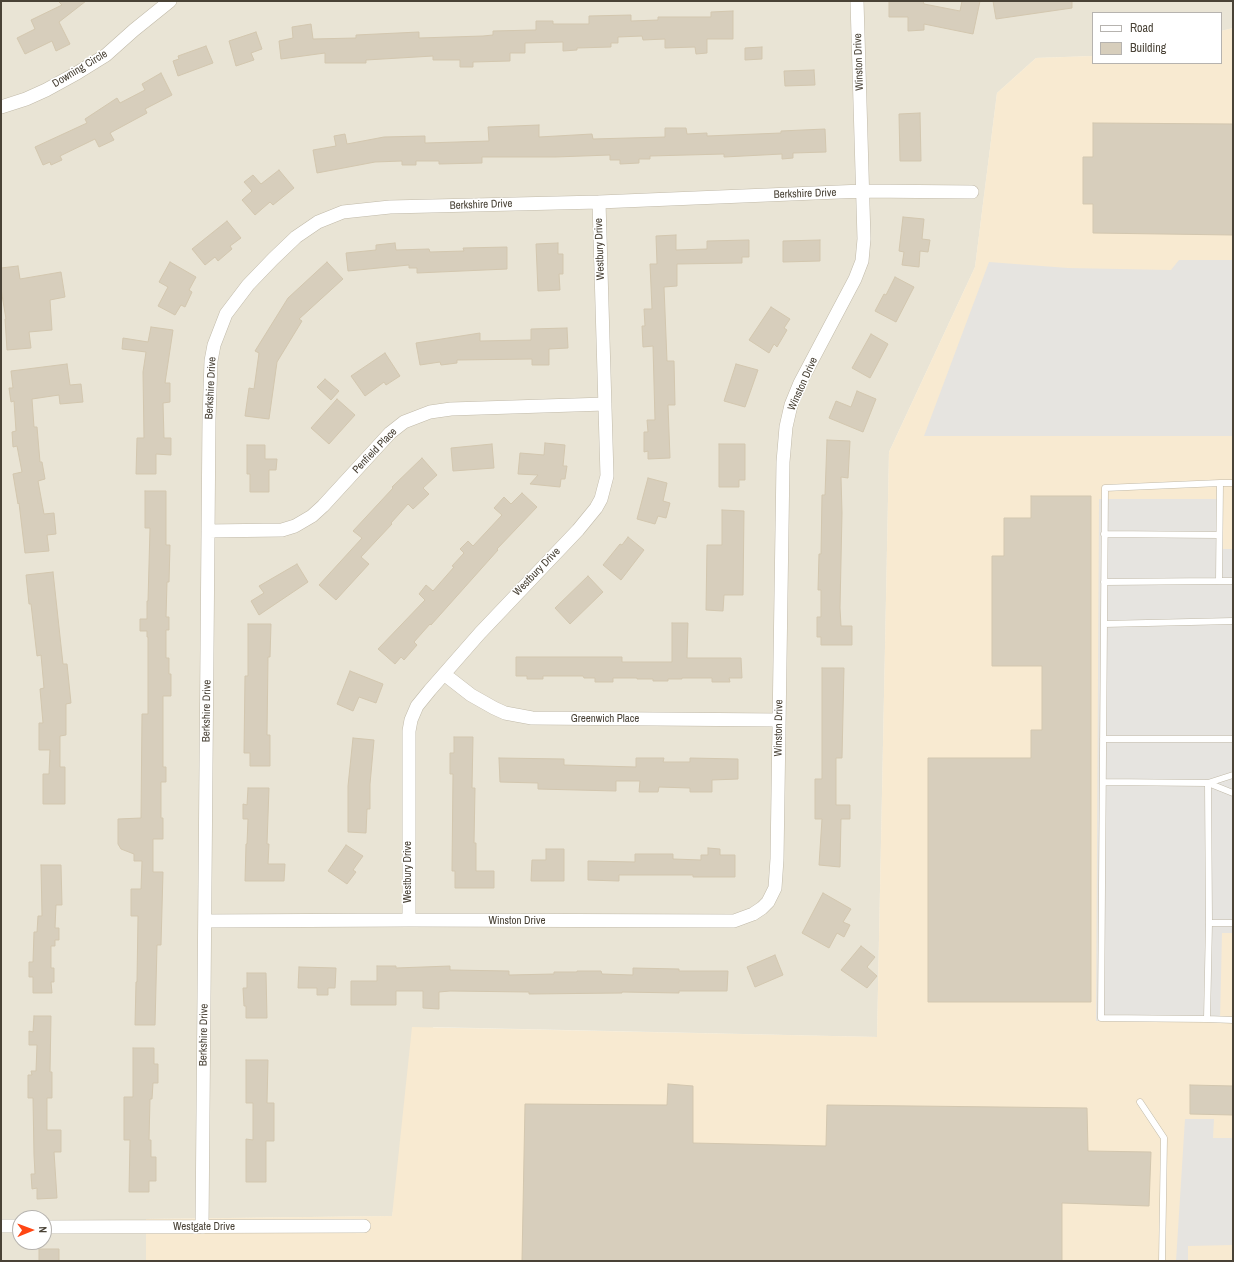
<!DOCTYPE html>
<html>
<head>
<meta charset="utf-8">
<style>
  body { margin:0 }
  #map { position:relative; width:1234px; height:1262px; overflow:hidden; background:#f5f2e7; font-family:"Archivo Narrow",sans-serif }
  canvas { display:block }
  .frame { position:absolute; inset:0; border:2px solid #494236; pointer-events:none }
  .legend { position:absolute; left:1092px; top:12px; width:130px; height:52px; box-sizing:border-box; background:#fff; border:1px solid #b6b3af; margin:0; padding:5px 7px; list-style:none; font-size:12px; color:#494236 }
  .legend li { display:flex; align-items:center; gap:8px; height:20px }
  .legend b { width:20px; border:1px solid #b6b3af }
  .north { position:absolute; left:12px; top:1210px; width:40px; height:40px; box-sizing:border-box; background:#fff; border:1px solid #b6b3af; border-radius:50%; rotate:89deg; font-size:11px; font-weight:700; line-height:16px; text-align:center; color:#494236 }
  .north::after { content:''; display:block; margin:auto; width:14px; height:18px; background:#ff4614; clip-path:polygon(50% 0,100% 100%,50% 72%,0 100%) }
</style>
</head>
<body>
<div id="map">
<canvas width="1234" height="1262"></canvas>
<div class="frame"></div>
<ul class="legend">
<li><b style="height:5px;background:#fff"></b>Road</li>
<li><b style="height:11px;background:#d7cebc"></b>Building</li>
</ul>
<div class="north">N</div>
</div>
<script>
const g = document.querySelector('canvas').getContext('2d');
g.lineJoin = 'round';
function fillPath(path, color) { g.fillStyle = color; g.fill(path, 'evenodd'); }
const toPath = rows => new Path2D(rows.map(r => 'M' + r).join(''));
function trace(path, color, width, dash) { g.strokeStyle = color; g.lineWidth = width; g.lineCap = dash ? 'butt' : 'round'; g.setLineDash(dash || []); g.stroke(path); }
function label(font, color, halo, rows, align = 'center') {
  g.font = font + ' "Archivo Narrow",sans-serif'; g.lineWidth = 3; g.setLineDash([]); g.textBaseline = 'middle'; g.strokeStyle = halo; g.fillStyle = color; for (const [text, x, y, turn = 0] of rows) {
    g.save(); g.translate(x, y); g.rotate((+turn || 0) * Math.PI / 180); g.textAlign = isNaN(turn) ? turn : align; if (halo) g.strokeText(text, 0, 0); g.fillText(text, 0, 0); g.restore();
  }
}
const residential = toPath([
  [1,1,1233,1,1233,28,1221,31,1221,13,1093,13,1093,56,1036,58,997,93,975,267,889,452,877,1037,433,1027,392,1216,146,1219,146,1261,1,1261],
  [20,1218,44,1218,44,1242,20,1242]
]);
const commercial = toPath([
  [1233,28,1233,1261,146,1261,146,1219,392,1216,412,1027,877,1037,889,452,975,267,997,93,1036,58,1093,56,1093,63,1221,63,1221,31]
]);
const parking = toPath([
  [1179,260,1233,260,1233,436,924,436,989,262,1068,268,1171,270],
  [1099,499,1223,499,1223,549,1233,549,1233,933,1222,933,1220,1022,1096,1021],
  [1185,1119,1214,1119,1213,1138,1233,1138,1233,1245,1188,1246,1188,1261,1176,1261]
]);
const building = toPath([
  [58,1,86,1,59,22,70,44,56,51,52,41,25,54,17,38,35,29,31,20,62,5,58,1],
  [889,1,923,1,924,4,960,11,962,1,980,1,973,34,924,24,924,30,908,31,908,17,889,17,889,1],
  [993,1,1072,1,1072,8,996,19,993,1],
  [733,11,733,39,707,39,707,53,696,54,695,47,665,48,665,39,643,40,642,36,618,37,618,43,611,43,611,47,577,48,577,50,563,51,563,42,525,43,525,53,510,53,510,61,473,62,473,67,460,67,460,60,433,60,433,56,366,60,366,63,325,63,325,53,281,59,279,41,293,38,292,27,311,24,313,39,356,38,356,35,419,32,419,38,483,36,493,35,493,31,536,30,536,21,553,21,553,24,589,24,589,16,631,15,631,21,658,20,658,17,711,17,711,12,733,11],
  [256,32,262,49,251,53,254,60,236,66,229,41,256,32],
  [206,46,213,63,178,76,173,61,179,59,178,56,206,46],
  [762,47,762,59,745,60,745,48,762,47],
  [814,70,815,85,785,86,784,71,814,70],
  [161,73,172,95,145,109,147,113,110,133,114,140,99,147,95,139,60,156,62,160,51,165,50,162,43,165,35,147,87,123,85,119,117,98,120,103,145,90,142,84,161,73],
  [920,113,921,161,900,161,899,114,920,113],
  [1093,123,1233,124,1233,235,1093,233,1093,204,1083,204,1083,157,1093,157,1093,123],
  [539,125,539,137,592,134,593,139,665,137,665,128,686,128,687,134,707,133,707,136,781,133,781,131,825,129,826,152,793,153,793,158,782,159,782,154,724,157,724,154,650,156,650,159,639,159,639,163,620,164,620,160,610,160,610,155,555,157,482,157,482,163,439,164,439,161,416,161,416,165,402,165,402,161,375,162,317,173,313,150,336,146,334,136,345,134,347,144,384,137,425,136,425,143,489,141,488,127,539,125],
  [279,170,294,188,273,205,270,202,255,215,242,200,252,191,244,182,253,175,261,184,279,170],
  [903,217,924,219,922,239,930,240,928,252,920,251,919,267,902,265,904,252,899,251,903,217],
  [227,221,241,238,230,246,232,249,218,261,215,257,205,265,192,249,227,221],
  [676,235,676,250,707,249,707,241,749,240,749,257,742,257,742,263,677,264,677,286,664,287,667,361,674,361,675,405,668,405,670,458,648,459,648,451,644,452,644,432,648,432,647,420,655,420,653,346,643,347,642,326,645,326,644,309,652,309,650,264,657,264,656,236,676,235],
  [820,240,820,261,783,262,783,241,820,240],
  [395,243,396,250,429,249,430,252,464,251,463,248,507,247,507,269,417,273,417,268,409,268,409,265,348,271,346,253,376,250,376,245,395,243],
  [558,243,558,254,563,254,563,274,559,274,560,290,538,291,536,244,558,243],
  [170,262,196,277,189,290,192,292,185,307,181,305,175,315,158,306,168,287,159,282,170,262],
  [327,262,343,279,299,319,302,321,277,362,269,419,245,416,249,388,254,389,259,353,255,351,288,298,327,262],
  [18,266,20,279,61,272,65,297,50,300,52,330,29,332,31,348,7,350,5,319,6,319,1,289,1,268,18,266],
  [895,277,914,287,896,322,875,311,884,294,886,295,895,277],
  [771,307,790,319,784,328,787,330,777,347,774,344,769,353,749,340,771,307],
  [151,327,173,330,165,383,170,383,170,402,163,403,164,438,171,438,171,455,156,454,156,474,136,474,137,438,144,438,143,372,146,352,122,349,123,338,148,342,151,327],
  [567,328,568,348,549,349,549,365,532,365,532,359,457,360,457,363,441,365,440,362,420,365,416,343,480,333,480,341,531,340,531,329,567,328],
  [871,334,888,344,870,378,852,368,871,334],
  [385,353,400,376,386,385,384,382,365,396,351,376,385,353],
  [67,364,70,385,81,384,83,402,60,404,59,395,32,399,34,427,37,427,40,462,42,462,45,479,38,481,44,514,54,513,56,534,47,535,49,551,25,553,19,503,18,504,13,474,22,472,17,446,13,447,12,432,16,431,14,401,11,402,9,388,13,388,11,371,67,364],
  [736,364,758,370,745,407,724,401,736,364],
  [325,379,339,391,331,400,317,387,325,379],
  [857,391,876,399,863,432,829,418,836,401,851,407,857,391],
  [337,399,355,415,329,444,311,428,337,399],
  [827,440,850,441,848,478,841,477,842,513,840,608,841,626,852,626,852,645,821,645,821,637,817,637,817,617,821,617,821,590,818,590,819,554,821,554,822,495,825,495,827,440],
  [545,443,565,445,563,466,567,466,565,479,561,479,560,487,530,484,538,475,518,474,520,453,544,455,545,443],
  [492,444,494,468,453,471,451,448,492,444],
  [719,444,745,444,745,480,739,480,739,487,719,487,719,444],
  [247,445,265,445,265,459,277,459,276,470,269,470,269,492,250,492,250,474,247,474,247,445],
  [422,458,437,475,423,488,429,494,413,509,408,504,391,523,392,524,361,557,369,564,336,600,319,585,362,538,353,531,393,488,392,487,422,458],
  [648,478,667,483,663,501,670,503,666,518,658,516,655,524,637,519,648,478],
  [145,491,166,491,166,545,170,545,169,582,167,582,166,617,169,617,169,630,166,630,166,658,169,658,169,674,171,674,171,696,163,696,163,767,166,767,166,782,161,782,161,818,163,818,163,839,153,839,153,872,163,872,161,945,157,945,155,1025,135,1025,136,982,137,982,138,916,131,916,131,889,141,889,142,861,134,861,134,854,121,849,118,844,118,819,141,818,142,714,148,714,148,637,147,637,147,631,140,631,140,619,147,619,147,601,148,601,150,528,145,528,145,491],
  [522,493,537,507,497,549,498,550,431,625,430,624,414,642,417,645,404,660,401,657,395,664,378,649,425,600,419,594,426,585,433,591,454,567,452,566,464,553,460,549,468,541,473,546,502,515,494,508,504,497,511,504,522,493],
  [1031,496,1091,496,1091,1002,928,1002,928,758,1031,758,1031,730,1042,730,1042,666,992,666,992,556,1004,556,1004,518,1031,518,1031,496],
  [722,510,744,511,743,595,724,595,723,611,706,610,707,545,722,545,722,510],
  [628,537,644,550,621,580,603,565,620,544,622,545,628,537],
  [297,564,308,582,259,615,251,601,264,593,259,586,297,564],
  [53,572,63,664,67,664,71,703,66,704,66,735,60,736,60,767,65,767,65,804,43,804,43,774,49,774,50,750,39,750,39,723,43,723,40,689,44,688,41,655,37,656,31,604,29,604,26,575,53,572],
  [588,576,603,592,570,624,555,608,588,576],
  [672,623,688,623,687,658,741,658,742,678,729,678,730,682,712,682,712,678,682,678,682,679,668,679,668,681,653,681,653,679,637,679,637,678,613,678,613,682,595,682,595,678,584,678,583,676,543,676,543,679,527,679,527,676,516,676,516,657,622,657,622,662,672,662,672,623],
  [248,624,271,624,270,657,268,657,267,735,270,735,270,766,250,766,250,753,244,753,245,676,248,676,248,624],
  [822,668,844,668,842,758,836,758,836,805,850,805,850,819,841,819,840,867,819,865,822,819,815,819,815,779,822,779,822,668],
  [350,671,383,684,376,703,359,697,353,711,337,704,350,671],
  [454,737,473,737,472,788,475,788,474,843,476,843,476,871,494,871,494,888,455,888,455,871,452,871,453,774,450,774,450,753,454,753,454,737],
  [353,738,374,740,370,784,370,809,367,809,366,833,348,832,348,786,353,738],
  [499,758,564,759,564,765,636,767,636,758,664,758,663,762,690,762,690,758,738,759,738,779,712,780,712,792,690,792,690,788,659,787,658,792,639,792,640,781,616,781,616,791,538,789,538,783,500,782,499,758],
  [248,788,269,788,267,844,269,844,268,864,285,864,284,881,245,881,246,844,247,844,248,819,243,819,243,804,247,805,248,788],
  [346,845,363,856,353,870,356,872,347,884,328,871,346,845],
  [708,848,720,849,720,855,735,855,735,877,693,877,693,875,619,875,619,881,588,880,588,861,635,862,635,854,673,854,673,859,701,860,701,855,708,855,708,848],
  [546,849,564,849,564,881,531,881,532,860,546,860,546,849],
  [41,865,61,865,62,905,56,905,55,928,59,928,59,940,55,940,55,946,51,946,51,968,54,968,54,982,51,982,52,993,33,993,33,977,29,977,29,962,33,962,34,932,37,932,38,916,42,916,41,865],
  [823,893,851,909,843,922,850,925,844,937,837,933,829,948,802,933,823,893],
  [861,946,875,957,867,967,877,976,867,988,841,970,861,946],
  [775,955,783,975,755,987,747,967,775,955],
  [377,966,396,966,396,968,450,966,450,970,509,971,509,975,554,974,554,972,577,972,577,971,601,971,602,974,633,975,633,968,679,969,679,971,728,971,727,991,679,991,679,993,622,992,622,993,529,994,529,992,450,991,439,992,439,1009,423,1008,423,991,396,991,396,1005,351,1005,351,981,377,981,377,966],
  [299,967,336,968,335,988,328,988,328,995,317,995,317,988,298,988,299,967],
  [247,973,266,973,267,1018,246,1018,246,1006,244,1006,243,988,247,988,247,973],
  [34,1016,51,1016,50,1072,52,1072,52,1098,47,1098,47,1130,61,1130,61,1152,54,1152,57,1198,37,1199,37,1188,32,1189,31,1174,35,1174,34,1155,33,1098,28,1098,28,1075,32,1075,31,1071,36,1071,37,1045,29,1045,29,1031,33,1032,34,1016],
  [133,1048,154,1048,154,1064,158,1064,158,1083,153,1083,152,1099,150,1099,149,1140,151,1140,151,1157,156,1157,156,1181,149,1181,149,1192,129,1192,130,1140,124,1140,124,1097,133,1097,133,1048],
  [246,1060,268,1060,267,1103,274,1103,274,1141,266,1141,266,1182,246,1182,246,1139,253,1140,253,1103,246,1103,246,1060],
  [668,1084,693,1086,693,1143,826,1146,827,1105,1087,1108,1088,1151,1151,1152,1149,1206,1062,1203,1062,1261,522,1261,525,1104,667,1105,668,1084],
  [1190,1085,1233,1086,1233,1115,1190,1114,1190,1085],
  [39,1249,59,1249,59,1261,39,1261,39,1249]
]);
const service = toPath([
  [1220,483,1233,483],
  [1104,534,1219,535],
  [1104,582,1219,581],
  [1104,624,1233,621],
  [1103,739,1233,739],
  [1103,782,1208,783,1233,775],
  [1208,783,1209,923,1233,923],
  [1208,783,1233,793],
  [1209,923,1207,1019,1233,1020],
  [1207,1019,1101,1018,1105,488,1220,483,1219,581,1233,581],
  [1140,1102,1164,1138,1162,1261]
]);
const minor = toPath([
  [1,107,26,99,46,90,77,73,106,55,134,30,170,1],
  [208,531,282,530,295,526,312,516,323,506,390,433,404,422,430,412,451,409,605,404],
  [444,674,471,695,494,708,505,713,532,718,778,720],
  [409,920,409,731,411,720,417,706,430,690,480,633,578,530,596,508,601,499,607,476,599,202],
  [205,921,409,920,734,921,753,914,762,908,768,902,775,888,777,859,783,462,786,427,791,405,800,383,855,279,862,261,864,239,857,1],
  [1,1226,20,1226],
  [44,1227,364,1226],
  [202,1227,209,419,211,361,214,345,226,314,248,285,273,259,296,237,318,222,343,212,390,207,599,202,863,191,972,192]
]);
const streetNames = [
  ["Winston Drive",859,62,-92],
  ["Downing Circle",80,69,-31],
  ["Berkshire Drive",805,194,-2],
  ["Berkshire Drive",481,205,-2],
  ["Westbury Drive",600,249,-92],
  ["Winston Drive",803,384,-66],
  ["Berkshire Drive",211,388,-87],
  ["Penfield Place",375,451,-46],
  ["Westbury Drive",537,572,-46],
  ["Berkshire Drive",207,711,-89],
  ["Greenwich Place",605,719],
  ["Winston Drive",779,728,-89],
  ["Westbury Drive",408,872,-90],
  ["Winston Drive",517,921],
  ["Berkshire Drive",204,1035,-89],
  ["Westgate Drive",204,1227]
];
fillPath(residential, '#e9e4d5');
fillPath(commercial, '#f8ead1');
fillPath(parking, '#e6e4e0');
fillPath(building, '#d7cebc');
trace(building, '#d3c7af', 1);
trace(service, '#c1baa9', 7);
trace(minor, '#c1baa9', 14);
trace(service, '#fff', 6);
trace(minor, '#fff', 13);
label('11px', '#494236', '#fff', streetNames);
</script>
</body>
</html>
